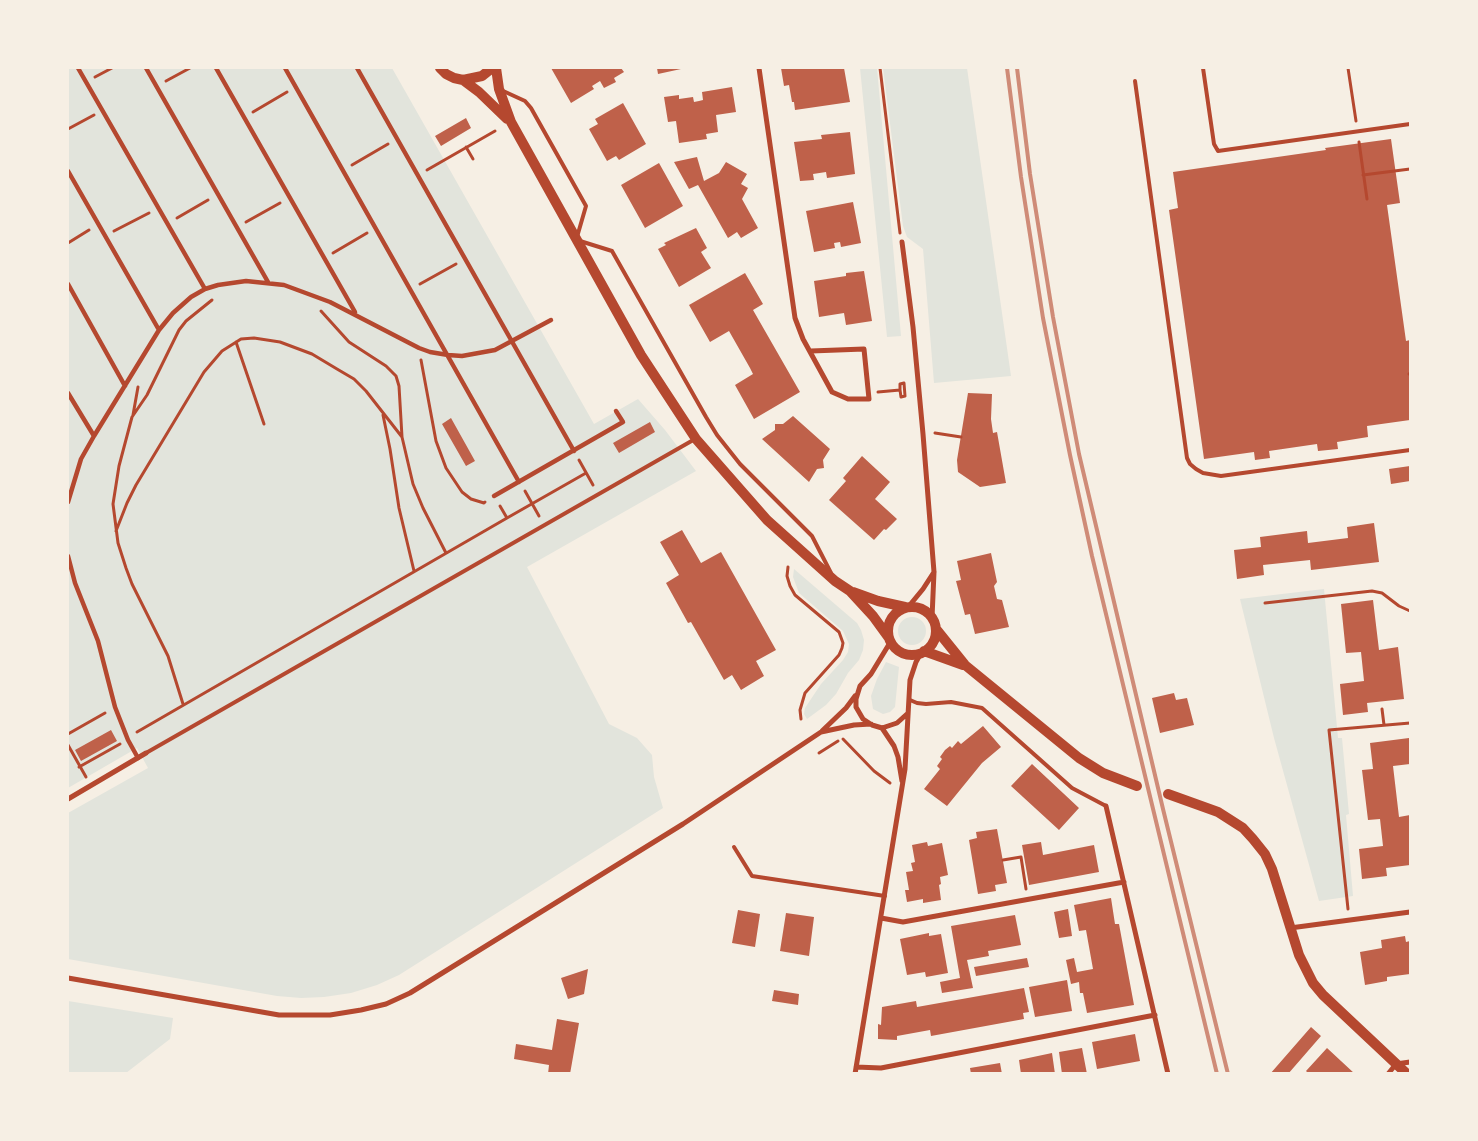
<!DOCTYPE html>
<html>
<head>
<meta charset="utf-8">
<style>
  body { margin:0 }
  #map { position:relative; width:1478px; height:1141px; overflow:hidden; background:#f6efe4; font-family:"Alegreya Sans",sans-serif }
  canvas { display:block }
  .frame { position:absolute; inset:0; border:69px solid #f6efe4; pointer-events:none }
</style>
</head>
<body>
<div id="map">
<canvas width="1478" height="1141"></canvas>
<div class="frame"></div>
</div>
<script>
const g = document.querySelector('canvas').getContext('2d');
g.lineJoin = 'round';
function fillPath(path, color) { g.fillStyle = color; g.fill(path, 'evenodd'); }
const toPath = rows => new Path2D(rows.map(r => 'M' + r).join(''));
function trace(path, color, width, dash) { g.strokeStyle = color; g.lineWidth = width; g.lineCap = dash ? 'butt' : 'round'; g.setLineDash(dash || []); g.stroke(path); }
const green = toPath([
  [68,68,392,68,594,424,638,399,665,430,696,471,527,567,609,724,637,738,652,755,654,777,663,808,399,975,377,985,351,993,324,997,301,998,277,996,68,959,68,813,148,768,137,748,68,788],
  [860,68,877,68,901,336,887,337],
  [883,68,967,68,1011,376,934,383,923,249,907,237,903,226],
  [794,569,857,623,861,630,864,640,863,650,859,660,848,673,836,694,826,705,807,719,804,714,805,708,821,684,843,660,848,652,849,644,843,631,799,593,793,577],
  [1324,589,1338,738,1342,738,1349,814,1346,815,1353,896,1319,901,1274,738,1240,599],
  '898 631a14 14 0 1 1 28 0a14 14 0 1 1-28 0Z',
  [886,662,899,667,895,707,890,712,883,714,873,709,871,696,877,679],
  [68,1001,173,1018,170,1039,126,1073,68,1073]
]);
const building = toPath([
  [551,68,621,68,624,72,614,78,616,82,604,88,600,81,592,86,594,89,571,103],
  [657,68,681,68,681,69,658,74],
  [781,68,844,68,850,102,795,110,794,102,792,102,789,85,784,86],
  [732,87,736,112,716,115,718,132,706,134,707,139,679,143,676,121,668,122,664,97,679,95,679,99,693,97,694,102,699,101,703,100,702,92],
  [623,103,646,144,619,160,616,156,607,161,589,129,598,124,595,119],
  [466,118,471,128,441,146,435,136],
  [850,132,855,174,827,178,826,172,813,174,814,180,800,181,794,142,822,139,821,135],
  [1391,139,1400,203,1387,205,1406,341,1410,340,1410,420,1367,426,1368,437,1337,442,1338,449,1318,451,1317,444,1269,451,1270,458,1255,460,1254,452,1204,459,1169,210,1178,208,1173,172,1326,150,1325,148],
  [697,157,704,181,719,173,726,162,747,174,741,184,748,188,742,199,758,228,741,238,737,232,728,238,698,185,689,189,674,162],
  [659,163,683,206,645,228,621,185],
  [853,202,861,243,841,247,840,242,834,243,835,248,814,252,806,211],
  [696,228,707,248,701,252,711,268,679,287,658,249,666,245,664,243],
  [864,271,872,321,846,325,844,313,819,317,814,281,846,276,846,273],
  [745,273,763,304,753,310,800,392,754,419,735,385,753,374,750,368,729,331,710,342,689,305],
  [968,393,992,394,991,419,993,433,997,432,1006,483,980,487,958,472,957,460],
  [793,416,830,449,823,460,824,468,817,469,809,482,762,439,775,430,775,424,783,424],
  [451,418,475,461,466,466,442,424],
  [650,422,655,432,619,453,613,443],
  [862,456,890,482,875,499,897,519,886,530,884,529,874,540,829,500,846,481,843,478],
  [1410,466,1410,481,1391,484,1389,469],
  [1374,523,1379,562,1311,570,1310,560,1263,565,1264,575,1237,579,1234,550,1261,547,1260,537,1307,531,1308,543,1348,538,1347,527],
  [682,530,701,563,721,552,776,650,756,661,764,676,741,690,732,675,724,680,691,622,688,623,666,583,679,575,660,542],
  [991,553,997,582,994,586,997,599,1002,600,1009,627,975,634,970,614,965,615,956,581,961,580,957,561],
  [1373,600,1379,650,1398,647,1404,699,1367,703,1368,712,1343,715,1340,684,1364,681,1361,652,1346,653,1341,604],
  [1174,693,1176,700,1187,698,1194,725,1160,733,1152,698],
  [983,726,1001,747,982,763,947,806,924,789,940,769,937,766,942,759,940,757,945,750,950,746,952,748,958,741,961,744],
  [111,730,117,741,81,761,75,750],
  [1409,738,1410,764,1393,766,1399,817,1410,815,1410,865,1386,868,1387,876,1362,879,1359,849,1383,846,1380,819,1368,820,1362,770,1373,769,1370,743],
  [1032,764,1079,808,1059,830,1011,786],
  [997,829,1007,883,995,885,996,891,978,894,969,840,977,838,976,832],
  [927,842,928,846,942,843,948,875,940,877,941,884,939,885,941,900,923,903,923,899,907,902,905,890,909,890,906,872,913,871,911,863,915,862,912,845],
  [1041,842,1043,855,1094,845,1099,872,1029,885,1022,845],
  [1111,898,1115,924,1119,924,1134,1005,1087,1013,1083,993,1080,993,1079,982,1071,984,1066,960,1074,958,1077,972,1093,969,1086,930,1079,931,1074,905],
  [1068,909,1072,936,1059,938,1054,912],
  [738,910,760,914,755,947,732,943],
  [786,913,814,917,809,956,780,951],
  [1015,915,1021,945,988,951,989,956,967,960,973,988,942,993,940,982,960,978,951,926],
  [929,933,929,936,941,934,948,973,926,977,925,972,907,975,900,939],
  [1405,936,1406,942,1410,941,1410,974,1387,977,1387,981,1365,985,1360,952,1382,948,1381,940],
  [1027,958,1029,967,976,976,974,967],
  [588,969,584,994,568,999,561,978],
  [1067,980,1072,1011,1035,1017,1029,987],
  [1024,988,1029,1012,1023,1013,1024,1019,931,1036,930,1030,897,1036,897,1040,878,1039,878,1024,881,1025,882,1007,916,1001,917,1007],
  [774,990,799,994,798,1005,772,1001],
  [557,1019,579,1023,570,1074,548,1074,549,1065,514,1059,516,1044,552,1050],
  [1311,1027,1321,1036,1288,1074,1270,1074],
  [1135,1034,1140,1061,1097,1069,1092,1042],
  [1082,1048,1087,1074,1062,1074,1059,1052],
  [1327,1048,1355,1074,1309,1074,1306,1071],
  [1052,1053,1055,1074,1021,1074,1019,1060],
  [1000,1063,1002,1074,971,1074,970,1068]
]);
const path = toPath([
  [880,68,900,233],
  [1348,68,1356,121],
  [95,77,112,68],
  [166,81,190,68],
  [253,112,287,92],
  [68,129,94,115],
  [1359,142,1367,199],
  [466,147,473,159],
  [352,165,388,144],
  [427,170,495,131],
  [1363,175,1410,169],
  [177,218,208,200],
  [246,222,280,203],
  [114,231,149,213],
  [68,243,89,230],
  [333,253,367,233],
  [420,284,456,264],
  [321,311,349,342,386,366,396,376,399,386,402,437,413,484,423,508,446,553],
  [236,342,264,424],
  [421,360,436,441,446,468,462,492,471,499,484,503,485,502],
  [1409,374,1410,373],
  [904,383,900,384,900,390,901,397,905,396],
  [904,383,905,396],
  [878,392,900,390],
  [133,415,138,387],
  [383,415,390,449,399,508,414,571],
  [935,433,961,437],
  [579,460,593,485],
  [525,491,539,516],
  [507,518,586,473],
  [116,531,127,503,136,485,204,372,222,351,241,339,254,338,280,342,312,354,337,369,354,379,366,391,402,437],
  [788,567,787,576,790,586,795,595,839,632,843,643,842,648,839,655,805,693,800,710,801,719],
  [1265,603,1372,591,1382,593,1399,606,1410,611],
  [183,704,168,656,132,584,126,568,118,543,113,504,119,466,132,417,147,395,179,330,186,321,212,300],
  [1382,709,1384,725],
  [137,732,507,518,500,506],
  [68,734,105,713],
  [843,739,874,771,890,783],
  [68,745,86,777],
  [819,753,838,741],
  [79,767,120,744],
  [1003,860,1021,857,1026,889],
  [1348,909,1329,730,1410,723]
]);
const service = toPath([
  [1203,68,1214,144,1218,151,1410,124],
  [1135,81,1187,458,1190,464,1196,469,1203,473,1221,476,1410,450],
  [501,90,525,101,531,108,586,206,577,237],
  [580,241,612,251,706,417,717,435,740,464,812,536,831,573],
  [910,700,917,703,926,704,951,702,982,708,1072,788,1106,806],
  [146,753,695,439],
  [734,847,752,876,885,896]
]);
const pedestrian = toPath([
  [78,68,205,289],
  [146,68,268,282],
  [216,68,355,312],
  [285,68,519,482],
  [357,68,574,451],
  [68,171,159,330],
  [68,284,125,386],
  [68,393,94,436],
  [494,496,623,422,616,411],
  [68,502,81,459,94,436,159,330,173,313,191,297,205,289,218,285,246,281,284,285,330,302,419,348,430,352,448,355,462,356,495,350,551,320],
  [68,556,75,583,98,641,115,707,128,740,138,758]
]);
const minor = toPath([
  [759,68,795,318,803,339,832,392,848,399,869,399,864,349,811,351],
  [902,242,913,327,923,434,934,572,932,618],
  [909,606,923,589,934,572],
  [891,641,871,674,860,686,856,699,856,707,863,719,872,725,882,728,897,723,907,714],
  [882,728,894,746,898,757,902,781],
  [822,731,846,708,855,696],
  [68,799,146,753],
  [1106,806,1168,1074],
  [881,918,903,922,1124,882],
  [1290,928,1410,912],
  [68,978,279,1015,330,1015,361,1010,386,1004,410,993,683,824,821,732,854,725,871,724],
  [856,1067,881,1068,1155,1015],
  [855,1074,905,769,910,680,916,662,921,653],
  [1388,1074,1396,1064,1410,1062]
]);
const secondary = toPath([
  [440,68,446,74,454,78,463,80,482,76,492,68],
  [496,68,499,89,511,122,641,355,696,439,767,520,835,581,850,591,873,616,889,638],
  [463,80,479,92,507,119],
  [853,592,878,601,905,607],
  '888 631a24 24 0 1 1 48 0a24 24 0 1 1-48 0Z',
  [936,629,965,665,1079,758,1103,773,1137,786],
  [924,651,963,665],
  [1168,794,1218,812,1243,828,1253,839,1265,854,1272,869,1299,955,1313,983,1323,995,1407,1074]
]);
const rail = toPath([
  [1007,68,1021,177,1043,318,1070,455,1092,556,1217,1074],
  [1017,68,1030,174,1053,317,1079,454,1163,809,1228,1074]
]);
fillPath(green, '#e2e4dc');
fillPath(building, '#bf614a');
trace(path, '#b5482f', 3);
trace(service, '#b5482f', 4);
trace(pedestrian, '#b5482f', 4.5);
trace(minor, '#b5482f', 5);
trace(secondary, '#b5482f', 10);
trace(rail, '#cf8b77', 4);
</script>
</body>
</html>
